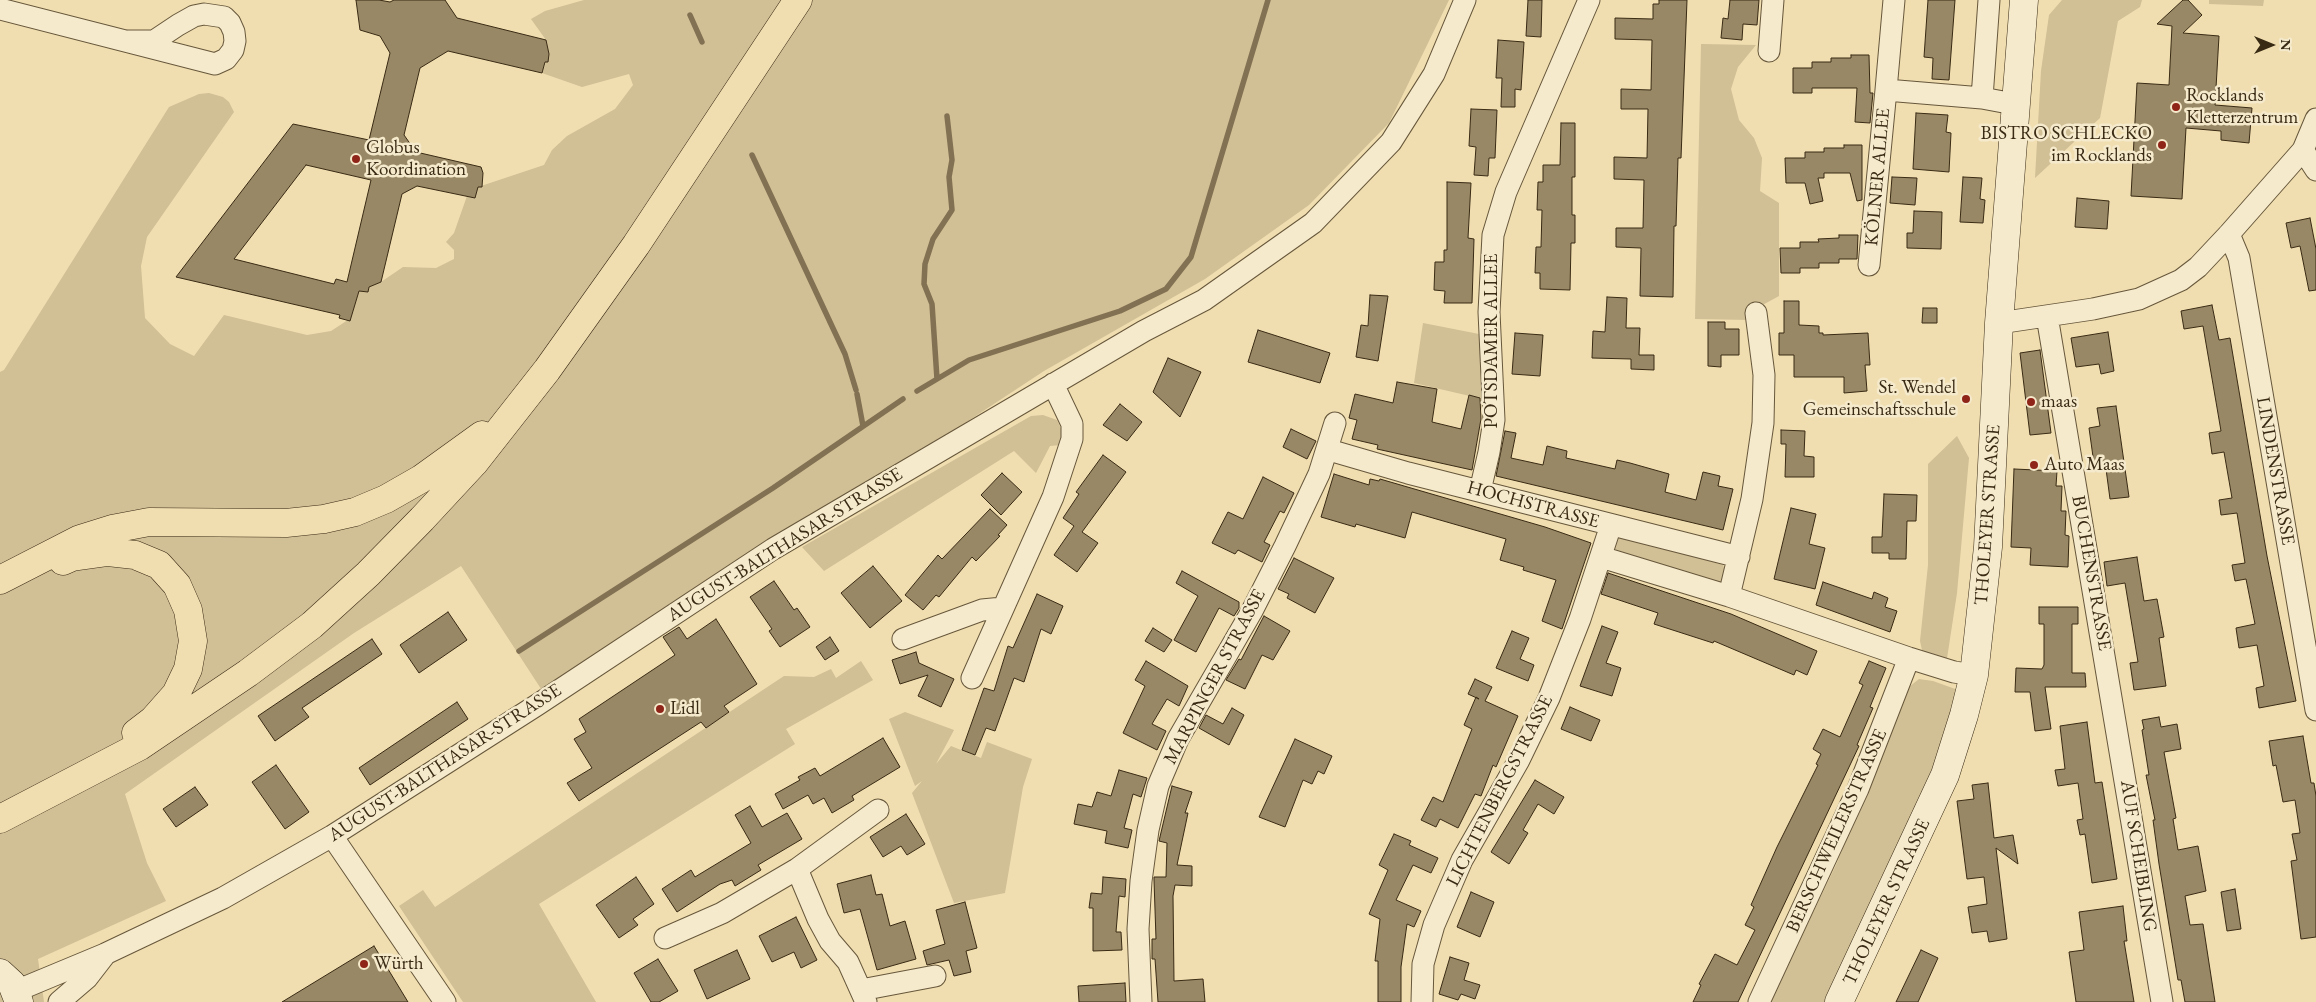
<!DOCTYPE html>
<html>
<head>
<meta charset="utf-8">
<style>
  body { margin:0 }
  #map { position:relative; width:2316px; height:1002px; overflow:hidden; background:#f0deb0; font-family:"EB Garamond",serif }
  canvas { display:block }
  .north { position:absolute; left:2246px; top:20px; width:50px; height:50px; -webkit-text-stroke:4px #f5eacc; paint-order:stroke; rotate:90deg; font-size:14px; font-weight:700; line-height:20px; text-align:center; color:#392a14 }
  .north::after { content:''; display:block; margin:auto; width:18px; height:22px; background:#392a14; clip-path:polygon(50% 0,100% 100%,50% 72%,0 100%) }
</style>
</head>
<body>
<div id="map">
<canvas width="2316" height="1002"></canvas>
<div class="north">N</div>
</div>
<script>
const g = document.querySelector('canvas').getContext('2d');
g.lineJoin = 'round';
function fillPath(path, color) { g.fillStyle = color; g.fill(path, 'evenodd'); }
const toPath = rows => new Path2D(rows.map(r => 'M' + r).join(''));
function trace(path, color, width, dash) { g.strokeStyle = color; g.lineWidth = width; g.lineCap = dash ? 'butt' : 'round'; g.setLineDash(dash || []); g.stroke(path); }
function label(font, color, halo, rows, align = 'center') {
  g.font = font + ' "EB Garamond",serif'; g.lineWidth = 5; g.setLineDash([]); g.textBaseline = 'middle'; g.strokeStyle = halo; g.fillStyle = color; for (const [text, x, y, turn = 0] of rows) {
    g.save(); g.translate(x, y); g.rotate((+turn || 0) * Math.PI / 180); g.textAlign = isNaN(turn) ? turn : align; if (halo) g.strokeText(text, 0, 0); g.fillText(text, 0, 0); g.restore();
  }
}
const green = toPath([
  [584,0,1449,0,1389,123,1309,205,1205,279,1044,371,547,698,461,566,354,633,125,794,147,863,166,901,38,959,44,1002,0,1002,0,372,4,370,169,107,199,94,209,93,223,97,229,102,234,112,147,237,141,266,145,318,170,344,194,356,224,315,307,335,331,331,351,318,359,291,367,292,369,287,381,282,403,267,436,268,454,259,454,250,446,242,454,233,467,196,478,187,544,165,552,150,567,136,615,109,633,85,629,74,582,87,542,73,549,54,546,40,531,19,545,11],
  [2062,0,2142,0,2140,7,2118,21,2100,118,2035,178,2041,71,2049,15],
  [2209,0,2264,0,2263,6,2209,4],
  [1701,44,1756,45,1738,67,1731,89,1739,120,1754,138,1762,158,1760,191,1779,203,1779,296,1757,308,1750,320,1695,319],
  [1423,323,1479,334,1487,400,1414,383],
  [1043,415,1057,420,1063,433,1061,445,1050,446,1036,473,1014,451,824,571,802,547,1031,416],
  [1957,436,1969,458,1957,593,1946,665,1924,659,1920,641,1928,565,1928,464],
  [1615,538,1639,540,1723,565,1726,574,1724,581,1719,586,1614,551,1612,543],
  [861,661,873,680,786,729,795,744,539,904,596,1002,463,1002,399,906,423,890,435,907,784,676,814,677,831,669,836,678],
  [1919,679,1933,681,1958,690,1938,766,1829,1002,1770,1002,1836,865,1909,687],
  [905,712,954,730,936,764,951,746,981,758,987,742,1032,759,1023,787,1005,893,954,903,912,793,922,781,915,786,889,719]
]);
const stream = toPath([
  [690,15,702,42],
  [752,155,845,354,856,390],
  [937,379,932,304,924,284,925,264,933,239,952,210,949,177,952,160,947,116],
  [917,391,969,360,1120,311,1166,289,1191,257,1268,0],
  [857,394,863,426],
  [519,651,773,488,903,399]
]);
const building = toPath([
  [356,0,379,0,390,2,394,0,445,0,457,18,546,40,549,54,548,62,545,62,542,73,448,51,420,68,404,135,416,152,481,167,483,173,482,187,478,187,475,198,417,186,402,194,381,282,369,287,368,292,359,291,350,321,339,318,340,315,176,277,293,124,369,140,390,53,380,36,360,30,356,0],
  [306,165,371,180,347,282,336,279,334,284,234,259,306,165],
  [1528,0,1542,0,1541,37,1526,36,1528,0],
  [1659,0,1687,0,1681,158,1678,158,1676,226,1674,226,1673,297,1640,296,1641,248,1616,247,1616,228,1643,228,1644,180,1614,179,1614,157,1647,158,1648,109,1621,109,1621,89,1651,90,1652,40,1615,39,1615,18,1653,19,1653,4,1659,4,1659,0],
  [1730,0,1759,0,1757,25,1743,24,1742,40,1721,38,1723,18,1728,19,1730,0],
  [1928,0,1955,0,1949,80,1932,79,1933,58,1924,57,1928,0],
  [2183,0,2188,0,2202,15,2183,33,2219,36,2215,105,2252,108,2249,143,2221,140,2221,131,2186,128,2182,199,2131,196,2137,83,2169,85,2172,26,2157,24,2183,0],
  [1498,40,1524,42,1521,90,1515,89,1515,107,1501,107,1502,78,1496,78,1498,40],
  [1851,55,1869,55,1870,93,1873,93,1870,123,1855,122,1857,88,1812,88,1812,93,1793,93,1793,68,1812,68,1812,62,1831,62,1831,58,1851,58,1851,55],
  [1471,109,1497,110,1495,158,1489,158,1488,176,1474,175,1476,147,1469,146,1471,109],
  [1916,113,1948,115,1946,132,1951,133,1949,172,1913,169,1916,113],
  [1561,123,1575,123,1575,177,1572,177,1572,215,1575,215,1575,243,1571,243,1570,290,1540,289,1540,273,1535,273,1536,247,1541,247,1542,210,1537,210,1538,182,1543,182,1543,165,1560,165,1561,123],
  [1844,145,1862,145,1862,200,1857,201,1850,173,1824,173,1824,178,1818,178,1823,201,1810,204,1805,183,1786,183,1785,158,1805,158,1805,152,1824,152,1824,148,1844,148,1844,145],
  [1892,177,1917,178,1915,205,1890,203,1892,177],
  [1963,177,1982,178,1980,199,1985,200,1983,223,1960,222,1963,177],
  [1447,182,1471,183,1468,238,1474,239,1472,303,1444,303,1445,291,1434,290,1435,262,1444,262,1444,250,1447,250,1447,182],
  [2077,198,2109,201,2107,229,2075,227,2077,198],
  [1914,211,1942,212,1941,249,1907,248,1907,233,1913,233,1914,211],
  [2310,218,2316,249,2316,290,2309,291,2300,246,2291,248,2286,223,2310,218],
  [1839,235,1858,235,1857,259,1839,259,1839,263,1819,263,1819,268,1800,268,1800,273,1781,273,1780,248,1800,248,1800,242,1819,242,1818,239,1839,238,1839,235],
  [1370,295,1388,296,1378,361,1356,357,1361,325,1368,326,1370,295],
  [1607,297,1627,298,1626,328,1640,328,1639,355,1654,355,1654,370,1631,369,1631,359,1592,358,1593,331,1605,332,1607,297],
  [1784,301,1799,301,1799,325,1819,326,1819,333,1823,333,1823,335,1868,333,1870,365,1865,365,1867,391,1844,393,1844,377,1794,377,1794,355,1779,355,1779,333,1784,333,1784,301],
  [2212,305,2219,340,2230,338,2267,556,2296,701,2259,708,2256,688,2264,686,2257,645,2239,648,2236,628,2255,624,2246,579,2235,581,2232,565,2245,563,2237,513,2221,515,2219,500,2232,498,2224,452,2212,454,2209,433,2221,431,2203,326,2184,329,2181,311,2212,305],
  [1923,308,1937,308,1937,323,1922,323,1923,308],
  [1708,322,1725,322,1725,329,1739,329,1739,355,1721,355,1721,367,1708,366,1708,322],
  [1258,330,1330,353,1320,383,1248,362,1258,330],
  [2108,332,2114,371,2101,374,2099,364,2076,367,2071,338,2108,332],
  [1515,333,1543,335,1540,376,1512,374,1515,333],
  [2040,350,2051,433,2030,435,2020,353,2040,350],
  [1168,358,1201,372,1180,417,1153,392,1168,358],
  [1397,382,1437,389,1432,422,1461,429,1469,395,1480,398,1481,419,1472,470,1377,449,1378,445,1352,439,1357,420,1349,418,1355,394,1393,403,1397,382],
  [1120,404,1142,422,1127,441,1103,425,1120,404],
  [2116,406,2129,497,2110,499,2106,469,2095,471,2089,428,2100,426,2097,408,2116,406],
  [1291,429,1316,441,1307,459,1283,447,1291,429],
  [1781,430,1805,431,1804,456,1814,457,1814,477,1785,477,1786,444,1781,444,1781,430],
  [1505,431,1516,433,1511,458,1543,465,1547,446,1567,451,1566,458,1615,469,1617,460,1630,463,1669,474,1665,492,1696,500,1703,472,1720,476,1718,486,1733,489,1723,530,1496,476,1505,431],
  [1103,455,1126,472,1082,532,1098,543,1077,572,1054,555,1074,526,1063,518,1079,494,1076,492,1103,455],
  [2014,469,2057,471,2056,486,2062,486,2061,511,2066,511,2065,535,2069,536,2068,567,2030,565,2031,548,2011,547,2014,469],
  [1002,473,1022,492,1001,515,981,495,1002,473],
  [1334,474,1369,485,1370,479,1379,481,1380,479,1545,527,1591,543,1562,629,1542,621,1556,580,1523,570,1524,567,1500,560,1506,539,1412,512,1405,538,1356,524,1355,527,1321,517,1334,474],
  [1263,477,1294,493,1284,513,1280,511,1264,542,1270,545,1262,562,1238,550,1235,554,1212,543,1228,512,1243,519,1263,477],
  [1884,494,1917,495,1916,521,1907,521,1906,559,1889,559,1889,553,1872,553,1872,537,1882,537,1884,494],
  [1791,508,1816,514,1809,544,1825,548,1815,589,1774,579,1791,508],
  [990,509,1007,525,998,535,1000,536,976,561,972,557,939,597,936,595,923,610,905,595,938,555,942,559,990,509],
  [2137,557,2144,601,2157,599,2164,637,2159,638,2166,686,2134,690,2130,663,2138,662,2125,583,2107,586,2104,562,2137,557],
  [1294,558,1334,578,1315,613,1287,598,1289,594,1278,589,1294,558],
  [873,566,902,601,870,628,841,593,873,566],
  [1182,571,1239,602,1239,608,1234,616,1219,608,1196,652,1174,640,1198,596,1176,583,1182,571],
  [1608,573,1731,614,1817,651,1807,675,1796,670,1794,675,1714,641,1713,643,1654,624,1658,613,1601,594,1608,573],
  [774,581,794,610,797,608,810,627,780,647,769,631,772,629,750,597,774,581],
  [1823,582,1872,599,1874,592,1888,598,1885,607,1897,611,1890,632,1816,605,1823,582],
  [1037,594,1063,606,1051,634,1041,629,1024,682,1014,678,995,731,986,728,975,755,962,750,984,688,994,691,1008,646,1013,648,1037,594],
  [2039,607,2078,607,2078,624,2072,624,2072,673,2085,673,2086,687,2045,687,2051,729,2035,731,2030,692,2015,692,2016,668,2042,669,2044,665,2044,624,2039,624,2039,607],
  [448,612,467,640,419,673,400,645,448,612],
  [1264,616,1290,631,1273,660,1262,655,1245,689,1226,680,1239,659,1241,660,1264,616],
  [716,619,757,684,724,706,729,712,706,728,701,722,579,801,567,783,592,768,574,739,586,732,579,719,675,655,663,637,679,627,687,639,716,619],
  [1602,626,1618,632,1606,663,1621,668,1612,696,1580,686,1602,626],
  [1153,628,1172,640,1164,652,1145,641,1153,628],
  [1512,631,1529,638,1520,659,1534,665,1528,681,1496,668,1512,631],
  [830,637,839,651,825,660,816,647,830,637],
  [372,639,382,654,302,708,309,717,275,741,258,716,372,639],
  [916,652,919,663,954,679,941,707,918,696,928,675,900,684,892,660,916,652],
  [1146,661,1188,686,1179,706,1167,699,1152,724,1166,731,1157,750,1123,733,1145,686,1135,680,1146,661],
  [1869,661,1886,668,1870,707,1873,708,1857,745,1859,746,1738,1002,1693,1002,1701,985,1699,984,1715,954,1737,965,1755,930,1745,925,1754,907,1751,905,1777,847,1818,765,1816,764,1821,754,1813,749,1823,729,1840,737,1863,685,1859,683,1869,661],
  [1475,679,1492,687,1485,701,1518,716,1496,767,1493,765,1481,796,1475,794,1458,828,1440,819,1436,827,1421,820,1433,797,1443,802,1472,729,1464,725,1476,697,1479,699,1468,694,1475,679],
  [457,702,468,719,370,785,359,768,457,702],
  [1570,707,1600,720,1591,741,1561,729,1570,707],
  [1232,708,1244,715,1229,745,1199,728,1206,715,1223,724,1232,708],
  [2159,717,2161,727,2177,724,2181,749,2164,752,2176,818,2173,819,2178,850,2198,846,2206,891,2185,896,2190,925,2203,924,2215,1002,2185,1002,2181,980,2178,980,2159,864,2153,820,2155,820,2146,775,2149,775,2142,730,2144,729,2142,720,2159,717],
  [2087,722,2095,783,2102,782,2117,879,2092,883,2085,834,2080,835,2077,820,2083,819,2078,783,2058,786,2055,770,2065,769,2060,726,2087,722],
  [2303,736,2311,783,2314,783,2316,796,2316,937,2301,939,2291,861,2297,860,2292,834,2300,833,2295,800,2283,802,2276,765,2273,766,2269,741,2303,736],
  [883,738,900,767,852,796,854,800,832,813,824,798,813,804,808,795,783,809,775,794,800,780,798,777,815,768,820,776,883,738],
  [1295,739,1332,756,1324,774,1318,771,1312,784,1303,780,1285,827,1259,817,1295,739],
  [276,765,309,812,285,829,252,782,276,765],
  [1119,770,1147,778,1141,797,1133,794,1124,828,1132,830,1128,848,1105,843,1107,831,1074,824,1078,804,1092,807,1097,792,1111,796,1119,770],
  [1535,780,1564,797,1554,814,1538,804,1523,830,1528,833,1509,864,1491,852,1535,780],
  [1988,783,1994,838,2013,835,2018,864,1996,848,2007,939,1989,942,1987,931,1972,933,1968,907,1987,904,1984,877,1967,879,1957,801,1974,799,1972,785,1988,783],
  [1172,786,1192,792,1185,813,1188,813,1177,865,1192,866,1192,886,1175,885,1173,896,1174,981,1203,979,1205,1002,1158,1002,1155,959,1152,959,1152,939,1156,939,1154,880,1154,877,1166,877,1167,843,1159,841,1172,786],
  [195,787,208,805,176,827,163,809,195,787],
  [750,806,762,827,787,813,802,839,758,865,761,870,735,886,732,880,720,884,677,912,662,889,691,870,695,877,751,843,735,815,750,806],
  [906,814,925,844,907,855,901,846,883,857,870,837,906,814],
  [1394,834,1411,841,1409,845,1438,858,1431,873,1413,865,1396,900,1421,911,1414,927,1407,924,1401,967,1401,1002,1378,1002,1378,961,1375,961,1380,919,1369,914,1388,870,1379,865,1394,834],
  [871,875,876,895,882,894,890,926,905,921,916,959,877,970,860,909,844,913,837,884,871,875],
  [636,877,654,904,633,919,638,925,619,938,596,905,636,877],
  [1103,877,1126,879,1125,897,1119,896,1116,932,1121,932,1122,950,1093,951,1093,908,1089,908,1091,893,1102,894,1103,877],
  [2235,889,2241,929,2227,931,2221,892,2235,889],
  [1471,892,1494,902,1480,937,1457,927,1471,892],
  [965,902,977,948,966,951,971,972,954,976,949,960,927,965,923,951,945,944,936,910,965,902],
  [2123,906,2127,941,2124,941,2134,1002,2076,1002,2069,952,2084,950,2079,912,2123,906],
  [796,917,817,960,801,968,794,952,772,962,759,936,796,917],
  [374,946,408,1002,282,1002,374,946],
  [737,950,750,979,707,999,694,970,737,950],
  [1921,950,1938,958,1918,1002,1896,1002,1921,950],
  [1450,957,1469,963,1464,980,1480,985,1475,999,1461,994,1458,1000,1439,994,1450,957],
  [658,959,678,991,659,1002,651,1002,634,973,658,959],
  [1125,983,1126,1002,1079,1002,1078,986,1125,983]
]);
const street = toPath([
  [0,9,215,64,226,59,233,50,235,41,234,32,230,23,224,17,204,14,194,16,178,25,154,41,128,41],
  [1769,51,1773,0],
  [1886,90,1894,0],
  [1982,98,1989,0],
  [2303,150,2316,170],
  [2229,234,2239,258,2316,710],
  [1869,265,1886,90,1982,98,2014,104],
  [2047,316,2162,1002],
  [1999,323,2093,309,2139,299,2181,280,2198,267,2229,234,2303,150,2316,119],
  [1329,450,1408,473,1739,557],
  [1480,491,1489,452,1494,420,1489,312,1493,235,1506,192,1589,0],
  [1601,557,1729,596,1909,658,1954,672,1974,675],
  [1729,596,1752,499,1763,423,1764,375,1756,313],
  [903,639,982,610,1003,608],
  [972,678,1053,497,1072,439,1072,424,1053,384],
  [332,836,445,1002],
  [797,869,818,919,830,941,848,962,866,1002],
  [665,938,722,913,797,869,878,810],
  [861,990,935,976],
  [16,991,105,954,223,898,332,836,537,705,773,549,1144,331,1204,300,1313,223,1391,142,1434,74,1465,0],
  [59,1002,87,978,104,956],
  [1141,1002,1138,929,1141,881,1148,830,1158,786,1178,739,1252,611,1285,546,1319,474,1335,423],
  [1422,1002,1423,964,1434,925,1462,860,1519,760,1549,698,1580,619,1611,525],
  [1759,1002,1858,789,1909,658]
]);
const secondary = toPath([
  [0,973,12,984,19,1002],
  [1839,1002,1945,775,1964,715,1974,675,1988,547,1999,323,2024,0]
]);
const highway = toPath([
  [63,561,72,557,108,552,135,555,159,565,177,585,188,610,193,641,188,669,176,694,153,720,136,733],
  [0,580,80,539,112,529,149,522,286,523,324,519,355,512,386,499,421,479,482,435],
  [0,819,140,746,248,673,312,625,368,574,422,519,474,463,547,370,636,245,798,0]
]);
const markers = [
  [2176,107,5,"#8f2418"],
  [2162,145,5,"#8f2418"],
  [356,159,5,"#8f2418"],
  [1966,399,5,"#8f2418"],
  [2031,402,5,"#8f2418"],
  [2034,465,5,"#8f2418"],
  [660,709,5,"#8f2418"],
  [364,964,5,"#8f2418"]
];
const poiNames = [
  ["Rocklands",2186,96],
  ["Kletterzentrum",2186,118],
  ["BISTRO SCHLECKO",2152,134,"right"],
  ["im Rocklands",2152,156,"right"],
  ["Globus",366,148],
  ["Koordination",366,170],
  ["St. Wendel",1956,388,"right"],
  ["Gemeinschaftsschule",1956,410,"right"],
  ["maas",2041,402],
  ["Auto Maas",2044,465],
  ["Lidl",670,709],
  ["Würth",374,964]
];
const streetNames = [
  ["KÖLNER ALLEE",1878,177,-85],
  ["POTSDAMER ALLEE",1492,341,-90],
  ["LINDENSTRASSE",2275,471,80],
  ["HOCHSTRASSE",1533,505,15],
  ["THOLEYER STRASSE",1988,515,-86],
  ["AUGUST-BALTHASAR-STRASSE",785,545,-32],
  ["BUCHENSTRASSE",2091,573,80],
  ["MARPINGER STRASSE",1215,677,-62],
  ["AUGUST-BALTHASAR-STRASSE",445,763,-33],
  ["LICHTENBERGSTRASSE",1500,791,-63],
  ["BERSCHWEILERSTRASSE",1837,831,-66],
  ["AUF SCHEIBLING",2138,856,81],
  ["THOLEYER STRASSE",1887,902,-65]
];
fillPath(green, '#d1bf95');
trace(stream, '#827152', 5.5);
fillPath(building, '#988865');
trace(building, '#392a14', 1);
trace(street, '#67573b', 23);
trace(secondary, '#392a14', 29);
trace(highway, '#392a14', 29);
trace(street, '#f5eacc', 21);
trace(secondary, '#f5eacc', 28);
trace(highway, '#f0deb0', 28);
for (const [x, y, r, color] of markers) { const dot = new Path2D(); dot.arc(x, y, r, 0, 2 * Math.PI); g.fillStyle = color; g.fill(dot); trace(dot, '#f5eacc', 2); }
label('19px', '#392a14', '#f5eacc', poiNames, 'left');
label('19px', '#392a14', '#f5eacc', streetNames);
</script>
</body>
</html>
